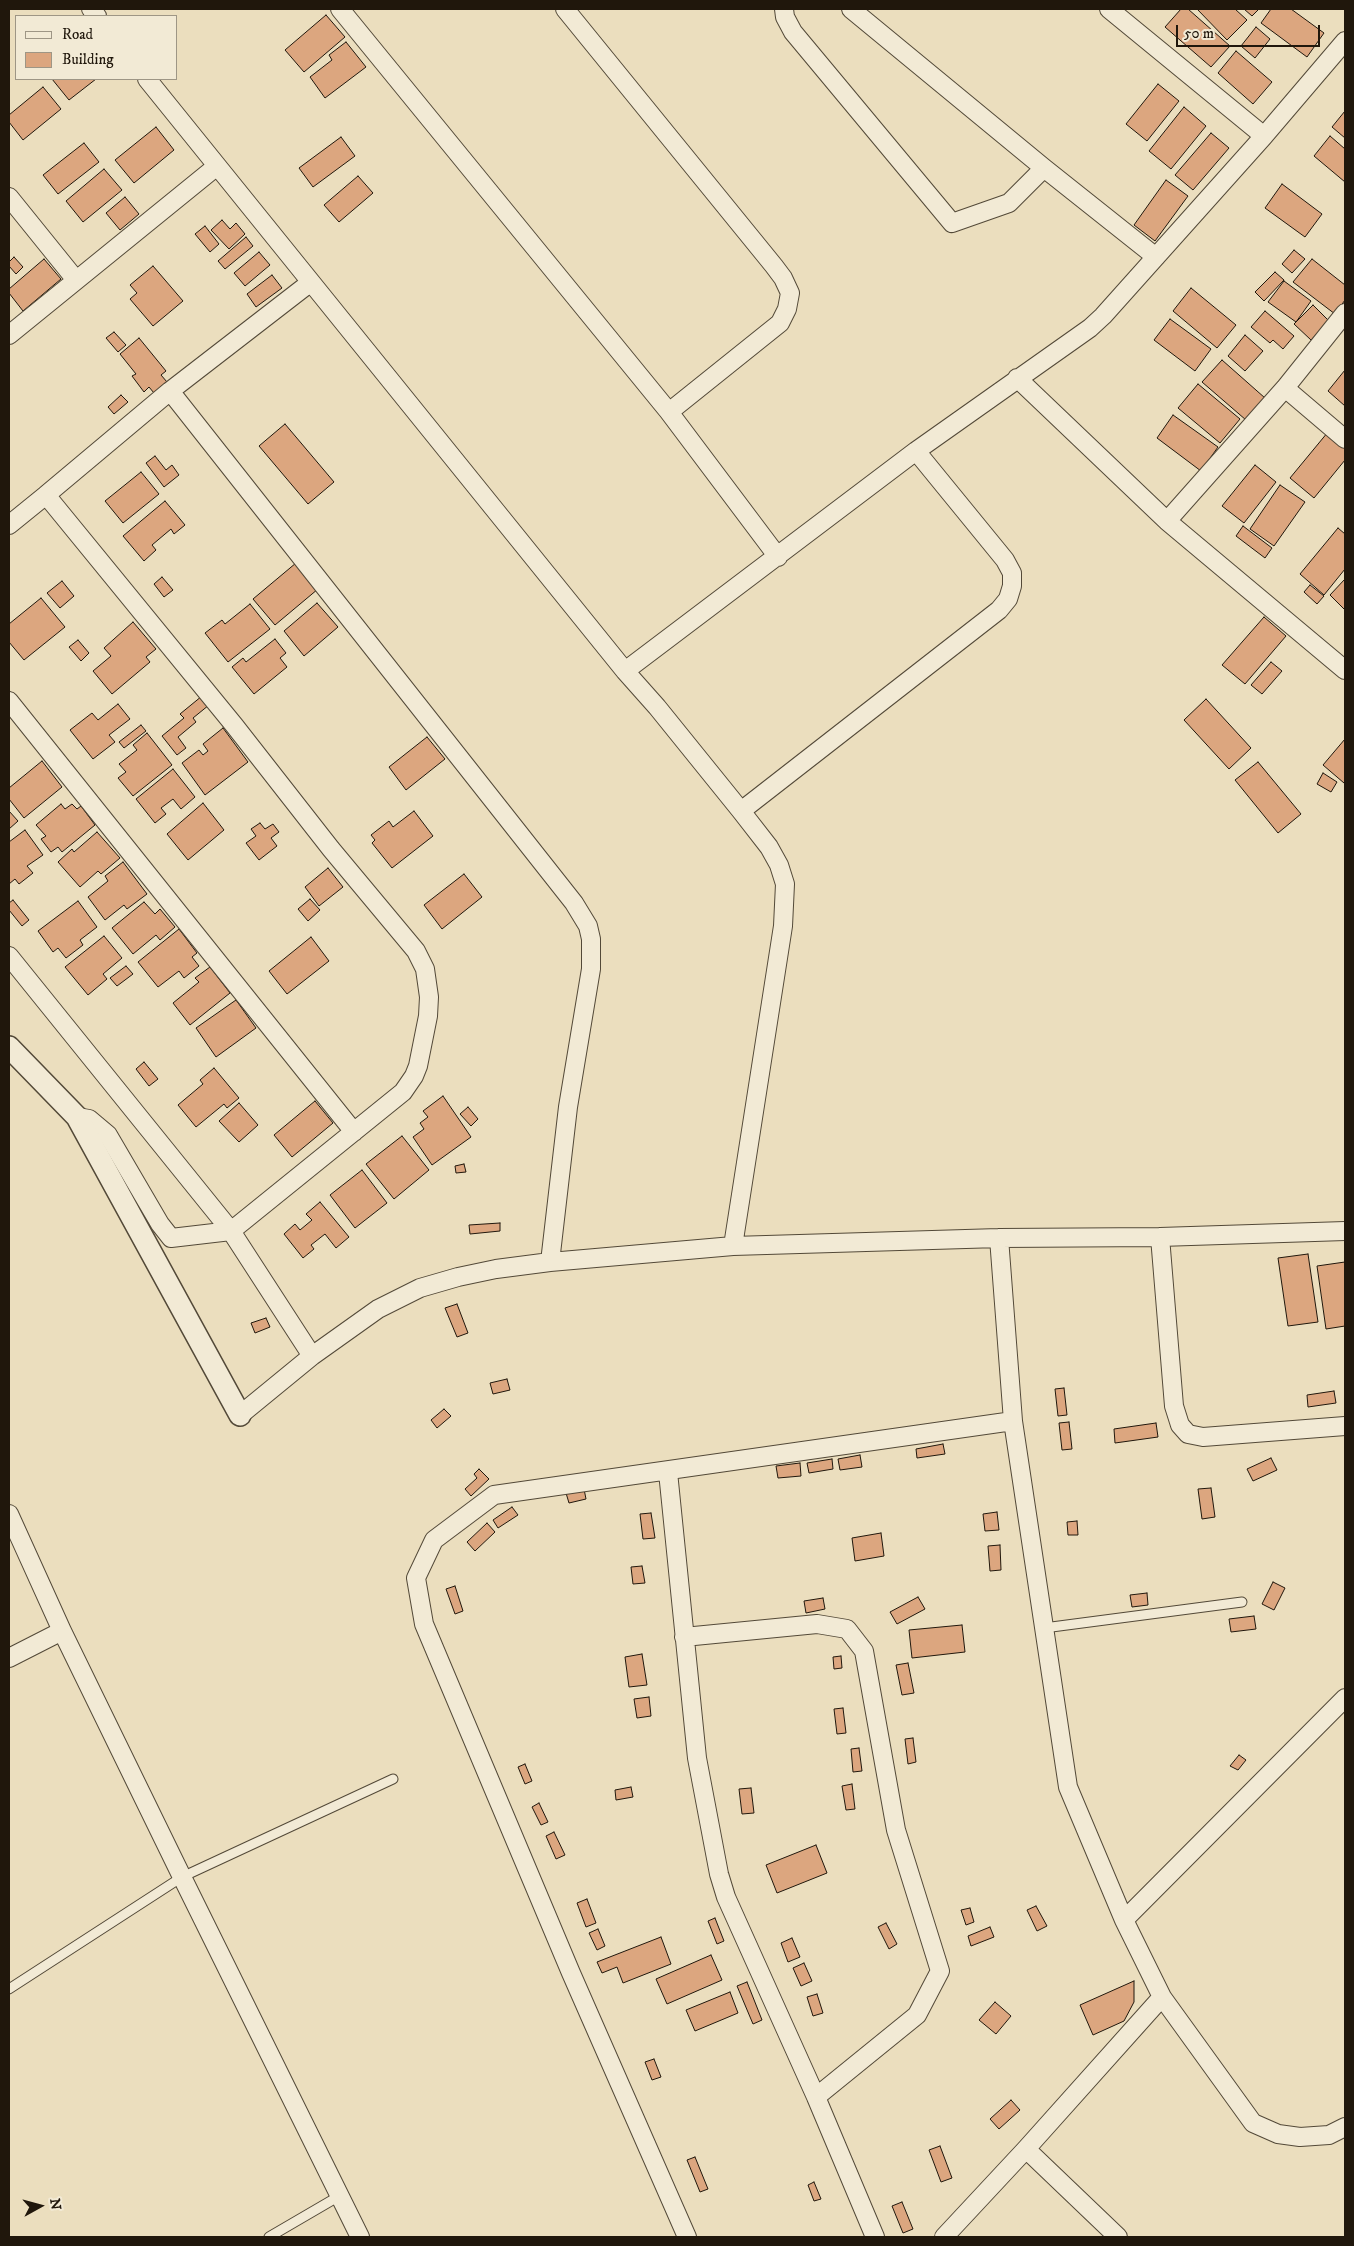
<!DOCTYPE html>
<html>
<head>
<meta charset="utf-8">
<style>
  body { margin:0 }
  #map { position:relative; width:1354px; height:2246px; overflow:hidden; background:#ebdebe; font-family:"IM FELL DW Pica",serif }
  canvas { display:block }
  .frame { position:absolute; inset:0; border:10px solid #20170c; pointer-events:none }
  .legend { position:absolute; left:15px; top:15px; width:162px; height:65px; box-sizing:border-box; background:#f2ead5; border:1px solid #9e9685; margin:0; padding:6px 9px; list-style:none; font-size:15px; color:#20170c }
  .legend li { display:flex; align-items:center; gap:10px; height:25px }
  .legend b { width:25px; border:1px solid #9e9685 }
  .north { position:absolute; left:15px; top:2181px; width:50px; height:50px; -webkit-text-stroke:4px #f2ead5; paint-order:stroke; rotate:83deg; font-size:14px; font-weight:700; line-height:20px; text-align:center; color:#20170c }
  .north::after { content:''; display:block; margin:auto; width:18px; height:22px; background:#20170c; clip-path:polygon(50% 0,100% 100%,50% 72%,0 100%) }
  .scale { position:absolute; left:1176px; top:25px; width:144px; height:22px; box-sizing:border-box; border:2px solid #20170c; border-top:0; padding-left:6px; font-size:15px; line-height:18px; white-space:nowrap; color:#20170c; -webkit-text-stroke:4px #f2ead5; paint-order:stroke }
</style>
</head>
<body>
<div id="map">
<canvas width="1354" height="2246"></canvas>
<div class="frame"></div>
<ul class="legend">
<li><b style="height:6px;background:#f2ead5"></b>Road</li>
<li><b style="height:14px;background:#dca67f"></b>Building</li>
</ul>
<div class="north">N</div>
<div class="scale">50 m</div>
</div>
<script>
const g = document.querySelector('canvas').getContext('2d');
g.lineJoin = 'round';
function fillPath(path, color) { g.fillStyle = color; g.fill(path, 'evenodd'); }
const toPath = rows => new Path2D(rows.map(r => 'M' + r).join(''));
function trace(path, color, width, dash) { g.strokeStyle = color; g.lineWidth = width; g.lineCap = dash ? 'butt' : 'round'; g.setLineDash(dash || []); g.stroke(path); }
const building = toPath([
  [1181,9,1188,9,1230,46,1211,67,1165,27,1181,9],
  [1197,9,1235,9,1247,20,1227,40,1197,9],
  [1244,9,1259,9,1252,16,1244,9],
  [1271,9,1291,9,1324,33,1307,57,1261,23,1271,9],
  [326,15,345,37,304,72,285,50,326,15],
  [1256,27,1270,39,1255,58,1241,46,1256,27],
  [346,42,366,67,325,98,310,77,332,60,329,55,346,42],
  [1236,51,1272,82,1253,104,1218,73,1236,51],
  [52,79,96,79,69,100,52,79],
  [1158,84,1179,101,1147,141,1126,124,1158,84],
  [43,87,61,109,23,140,9,122,9,115,43,87],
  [1184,107,1206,126,1171,169,1149,151,1184,107],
  [1345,111,1345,138,1332,127,1345,111],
  [156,127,174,150,134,183,115,160,156,127],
  [1211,133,1229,148,1193,190,1175,175,1211,133],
  [1330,136,1345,149,1345,182,1314,156,1330,136],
  [341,137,355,156,313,187,299,168,341,137],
  [84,143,99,162,58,194,43,175,84,143],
  [104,169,122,190,83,222,66,201,104,169],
  [358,176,373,193,339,222,324,205,358,176],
  [1166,180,1188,196,1155,241,1134,225,1166,180],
  [1282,184,1322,214,1305,237,1265,208,1282,184],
  [125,197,139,214,120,230,106,213,125,197],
  [222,220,230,229,236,223,245,234,229,249,211,230,222,220],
  [205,226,219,244,210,252,195,234,205,226],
  [246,237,253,246,225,269,218,261,246,237],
  [1294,250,1305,259,1292,273,1282,264,1294,250],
  [259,252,270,265,245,286,234,273,259,252],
  [14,257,23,267,16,274,9,266,9,262,14,257],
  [44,259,61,279,23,311,9,293,9,289,44,259],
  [1312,259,1345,285,1345,300,1335,314,1293,282,1312,259],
  [153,266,183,301,153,326,130,299,137,293,130,285,153,266],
  [1275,272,1284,280,1264,301,1255,292,1275,272],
  [272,275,282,288,256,307,247,294,272,275],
  [1284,281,1311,301,1296,322,1268,302,1284,281],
  [1191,288,1236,325,1217,348,1173,311,1191,288],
  [1313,305,1329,321,1311,340,1294,324,1313,305],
  [1265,311,1294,336,1283,349,1273,340,1270,343,1251,327,1265,311],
  [1170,319,1211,349,1195,371,1154,340,1170,319],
  [114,332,126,345,118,352,106,338,114,332],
  [1245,335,1263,351,1245,371,1228,356,1245,335],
  [139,338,166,371,161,375,167,382,154,393,149,387,144,392,132,376,136,374,120,354,139,338],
  [1222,360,1265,398,1246,420,1202,382,1222,360],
  [1345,370,1345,406,1328,391,1345,370],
  [1198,384,1240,419,1220,443,1178,408,1198,384],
  [121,395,128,402,114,414,108,407,121,395],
  [1173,415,1218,447,1201,471,1157,438,1173,415],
  [285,424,334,482,308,504,259,446,285,424],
  [1328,432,1345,447,1345,460,1314,498,1290,478,1328,432],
  [155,456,166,470,172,465,179,475,164,487,146,463,155,456],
  [1255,465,1276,482,1244,523,1222,506,1255,465],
  [141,472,159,494,123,523,105,501,141,472],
  [1280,485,1305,502,1274,546,1250,529,1280,485],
  [165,501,185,525,174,534,171,529,152,545,156,550,144,561,123,536,165,501],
  [1243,526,1272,548,1265,558,1236,536,1243,526],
  [1338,528,1345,534,1345,569,1324,595,1300,574,1338,528],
  [296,563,318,589,275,625,253,599,296,563],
  [162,577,173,590,164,597,154,584,162,577],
  [1345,579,1345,610,1330,595,1345,579],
  [62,581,74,596,60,608,47,593,62,581],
  [1310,585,1324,596,1317,604,1304,592,1310,585],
  [41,598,65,627,24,660,9,642,9,624,41,598],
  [317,603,338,627,304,656,284,631,317,603],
  [250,604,270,629,228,662,205,633,222,620,225,624,250,604],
  [1264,617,1286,636,1245,684,1222,665,1264,617],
  [133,622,156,649,146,657,150,662,112,694,93,671,111,656,104,648,133,622],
  [275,639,286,653,280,658,287,667,254,694,232,667,243,658,246,662,275,639],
  [78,640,89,653,81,661,69,647,78,640],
  [1271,662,1282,671,1262,694,1251,685,1271,662],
  [202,696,209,705,193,718,196,722,178,737,186,748,177,755,162,736,184,718,180,714,202,696],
  [1206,699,1251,748,1229,769,1184,720,1206,699],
  [118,704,130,719,109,735,115,742,93,759,70,730,92,713,98,720,118,704],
  [141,725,146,731,124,748,119,742,141,725],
  [223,728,248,762,205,795,182,763,199,750,203,755,208,751,203,744,223,728],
  [147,733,172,765,133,796,118,778,126,772,119,764,137,750,133,745,147,733],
  [427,737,445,759,406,790,389,767,427,737],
  [1345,739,1345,782,1344,783,1323,765,1345,739],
  [42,761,62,787,24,818,9,799,9,788,42,761],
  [1258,762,1301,814,1278,833,1235,780,1258,762],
  [173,769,195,797,181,809,173,799,161,808,166,814,155,823,136,799,173,769],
  [1323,773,1337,782,1331,792,1317,784,1323,773],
  [203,803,224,830,188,860,167,834,203,803],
  [61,804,65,809,72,804,77,809,81,806,95,825,62,852,58,847,51,852,41,839,46,836,36,825,61,804],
  [9,811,18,821,9,829,9,811],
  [414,811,433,836,392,868,372,843,375,840,371,835,389,821,393,827,414,811],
  [260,823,265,829,273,824,279,832,271,838,277,846,259,860,246,843,256,836,251,829,260,823],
  [25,830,43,855,27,866,33,873,19,884,15,879,9,884,9,842,25,830],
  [97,832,120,858,101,874,98,871,80,887,58,862,72,849,74,852,97,832],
  [123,862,147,894,127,909,124,905,105,920,88,897,108,881,105,876,123,862],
  [328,868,343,887,319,906,305,887,328,868],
  [464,874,482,897,442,929,424,905,464,874],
  [310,899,320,910,308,921,298,909,310,899],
  [13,900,29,920,22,926,9,910,9,903,13,900],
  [78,901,97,927,80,940,83,945,66,958,58,948,53,952,38,931,78,901],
  [144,902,155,914,160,909,175,927,160,940,156,935,133,954,112,928,144,902],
  [179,929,197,953,192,957,199,966,184,978,179,971,158,987,138,962,179,929],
  [104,936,122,958,103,974,107,979,88,995,65,967,104,936],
  [311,937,329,961,287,994,269,971,311,937],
  [126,966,133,974,117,986,110,978,126,966],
  [210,967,230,993,190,1025,173,1003,199,982,195,978,210,967],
  [236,1000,256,1028,216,1057,196,1028,236,1000],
  [144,1062,158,1079,149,1086,136,1069,144,1062],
  [214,1068,239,1098,227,1108,224,1104,196,1127,178,1105,203,1084,200,1080,214,1068],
  [443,1096,471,1137,432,1165,413,1137,424,1129,420,1123,428,1117,423,1111,443,1096],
  [315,1101,333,1123,292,1157,274,1135,315,1101],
  [239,1103,258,1125,239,1142,219,1121,239,1103],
  [468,1107,478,1119,471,1126,460,1114,468,1107],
  [402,1136,429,1170,394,1199,366,1164,402,1136],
  [464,1164,466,1172,456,1173,455,1166,464,1164],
  [362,1170,387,1203,355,1228,330,1195,362,1170],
  [320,1202,349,1237,336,1248,325,1234,311,1245,314,1249,303,1258,284,1234,295,1224,300,1230,312,1220,306,1214,320,1202],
  [500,1223,500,1231,470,1234,469,1225,500,1223],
  [1308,1254,1318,1322,1288,1326,1278,1258,1308,1254],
  [1345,1262,1345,1326,1326,1329,1317,1266,1345,1262],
  [457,1304,468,1333,457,1337,445,1308,457,1304],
  [266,1318,270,1327,255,1333,251,1323,266,1318],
  [507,1379,510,1390,493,1394,490,1383,507,1379],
  [1064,1388,1067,1415,1058,1416,1055,1389,1064,1388],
  [1334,1391,1336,1403,1308,1407,1307,1395,1334,1391],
  [444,1409,451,1416,437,1428,431,1420,444,1409],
  [1069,1422,1072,1449,1062,1450,1059,1423,1069,1422],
  [1156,1423,1158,1437,1115,1443,1114,1429,1156,1423],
  [943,1444,945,1454,917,1458,916,1449,943,1444],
  [860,1455,862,1467,840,1470,838,1459,860,1455],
  [1271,1458,1277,1470,1253,1481,1247,1469,1271,1458],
  [832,1459,833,1469,809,1473,807,1463,832,1459],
  [800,1463,801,1476,778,1478,776,1466,800,1463],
  [479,1469,489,1479,471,1496,465,1489,477,1478,474,1474,479,1469],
  [1211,1488,1215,1517,1202,1519,1198,1489,1211,1488],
  [584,1489,586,1499,569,1503,566,1493,584,1489],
  [512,1507,518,1515,498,1528,493,1520,512,1507],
  [997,1512,999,1530,985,1531,983,1514,997,1512],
  [651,1513,655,1538,643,1539,640,1514,651,1513],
  [1077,1521,1078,1535,1068,1535,1067,1522,1077,1521],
  [487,1523,495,1532,475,1551,467,1542,487,1523],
  [881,1533,884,1556,855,1561,852,1538,881,1533],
  [1000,1545,1001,1570,990,1571,988,1546,1000,1545],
  [642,1566,645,1583,633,1584,631,1567,642,1566],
  [1273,1582,1285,1588,1274,1610,1262,1604,1273,1582],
  [455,1586,463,1611,455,1614,446,1589,455,1586],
  [1147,1593,1148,1605,1132,1607,1130,1595,1147,1593],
  [918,1597,925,1609,897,1624,890,1612,918,1597],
  [823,1598,825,1609,806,1613,804,1601,823,1598],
  [1254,1616,1256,1629,1231,1632,1229,1619,1254,1616],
  [962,1625,965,1652,912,1658,909,1630,962,1625],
  [642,1654,647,1685,629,1687,625,1657,642,1654],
  [841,1656,842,1668,834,1669,833,1657,841,1656],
  [908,1663,914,1693,902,1695,896,1665,908,1663],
  [649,1697,651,1716,637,1718,634,1699,649,1697],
  [843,1708,846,1733,837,1734,834,1709,843,1708],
  [913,1738,916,1762,908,1764,905,1739,913,1738],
  [859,1748,862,1771,853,1772,851,1749,859,1748],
  [1239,1755,1246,1760,1238,1770,1230,1766,1239,1755],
  [525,1764,532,1781,525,1784,518,1767,525,1764],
  [852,1784,855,1809,846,1810,842,1786,852,1784],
  [631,1787,633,1797,616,1800,615,1790,631,1787],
  [751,1788,754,1813,742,1814,739,1789,751,1788],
  [539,1803,548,1822,541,1825,532,1807,539,1803],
  [554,1832,565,1855,556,1859,546,1836,554,1832],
  [816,1845,827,1873,777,1893,766,1865,816,1845],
  [587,1899,596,1923,586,1927,577,1903,587,1899],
  [1036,1906,1047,1926,1037,1931,1027,1910,1036,1906],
  [970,1908,974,1922,966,1925,961,1910,970,1908],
  [715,1918,724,1941,717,1944,708,1921,715,1918],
  [886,1923,897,1944,889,1949,878,1927,886,1923],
  [990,1927,994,1937,971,1946,968,1936,990,1927],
  [598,1929,605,1946,597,1950,589,1933,598,1929],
  [661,1937,671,1964,623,1983,617,1967,602,1973,597,1962,661,1937],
  [792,1938,800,1957,788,1962,781,1943,792,1938],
  [711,1955,722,1980,667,2004,656,1979,711,1955],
  [804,1963,812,1981,801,1986,793,1968,804,1963],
  [1134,1981,1134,2002,1124,2021,1093,2035,1080,2005,1134,1981],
  [747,1982,762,2020,753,2024,737,1986,747,1982],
  [730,1992,738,2013,695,2031,686,2010,730,1992],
  [817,1994,823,2013,813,2016,807,1997,817,1994],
  [995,2002,1011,2016,996,2034,979,2020,995,2002],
  [654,2059,661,2077,652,2080,645,2062,654,2059],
  [1011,2100,1020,2110,999,2129,990,2119,1011,2100],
  [940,2146,952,2178,941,2182,929,2150,940,2146],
  [695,2157,708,2189,700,2192,687,2160,695,2157],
  [814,2182,821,2199,814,2201,808,2185,814,2182],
  [902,2202,913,2229,903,2233,892,2206,902,2202]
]);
const service = toPath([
  [1044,1628,1242,1602],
  [9,1989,182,1877,393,1779],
  [269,2237,341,2195]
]);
const minor = toPath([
  [91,9,97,16],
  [340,9,669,412,778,557],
  [565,9,774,266,783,278,790,293,787,309,780,323,669,412],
  [784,9,785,17,793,32,952,223,1009,203,1044,168],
  [851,9,1044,168,1156,257],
  [1109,9,1264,136],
  [147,79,625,671,657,707,741,811,769,847,779,865,785,884,783,926,733,1246],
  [9,197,76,280],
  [9,335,217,166],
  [1017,378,1167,521,1345,670],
  [1285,388,1345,439],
  [170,391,574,903,588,926,591,939,591,969,568,1107,550,1262],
  [1167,521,1285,388,1345,313],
  [9,525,46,495],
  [625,671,916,451,1090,328,1103,316,1264,136,1345,41],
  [9,701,354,1132],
  [741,811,999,610,1008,599,1012,586,1012,573,1005,560,916,451],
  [9,956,231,1231,312,1356],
  [77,1117,89,1119,108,1135,160,1224,171,1238,231,1231,403,1092,414,1076,418,1066,428,1016,429,997,425,969,416,951,331,849,234,725,46,495,170,391,311,282],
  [1160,1237,1174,1406,1180,1425,1188,1434,1203,1437,1345,1426],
  [240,1415,312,1356,378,1309,420,1288,458,1277,496,1269,550,1262,733,1246,999,1238,1160,1237,1345,1231],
  [668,1472,697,1758,719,1874,726,1897,816,2097,875,2237],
  [9,1514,62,1631,182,1877,360,2237],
  [684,1637,817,1624,847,1629,864,1651,896,1830,940,1971,917,2015,816,2097],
  [9,1658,62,1631],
  [1124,1920,1345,1698],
  [1162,1997,1253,2123,1278,2134,1300,2137,1329,2135,1345,2127],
  [1026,2149,1118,2237],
  [687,2237,571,1973,424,1624,416,1578,434,1540,494,1495,1013,1421],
  [944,2237,1026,2149,1162,1997,1124,1920,1068,1787,1013,1421,999,1238]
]);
const tertiary = toPath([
  [9,1047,77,1117,240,1415]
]);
fillPath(building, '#dca67f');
trace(building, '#20170c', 1);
trace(service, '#534938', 11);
trace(minor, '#534938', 20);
trace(tertiary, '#534938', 24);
trace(service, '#f2ead5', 9);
trace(minor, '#f2ead5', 18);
trace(tertiary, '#f2ead5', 21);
</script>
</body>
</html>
